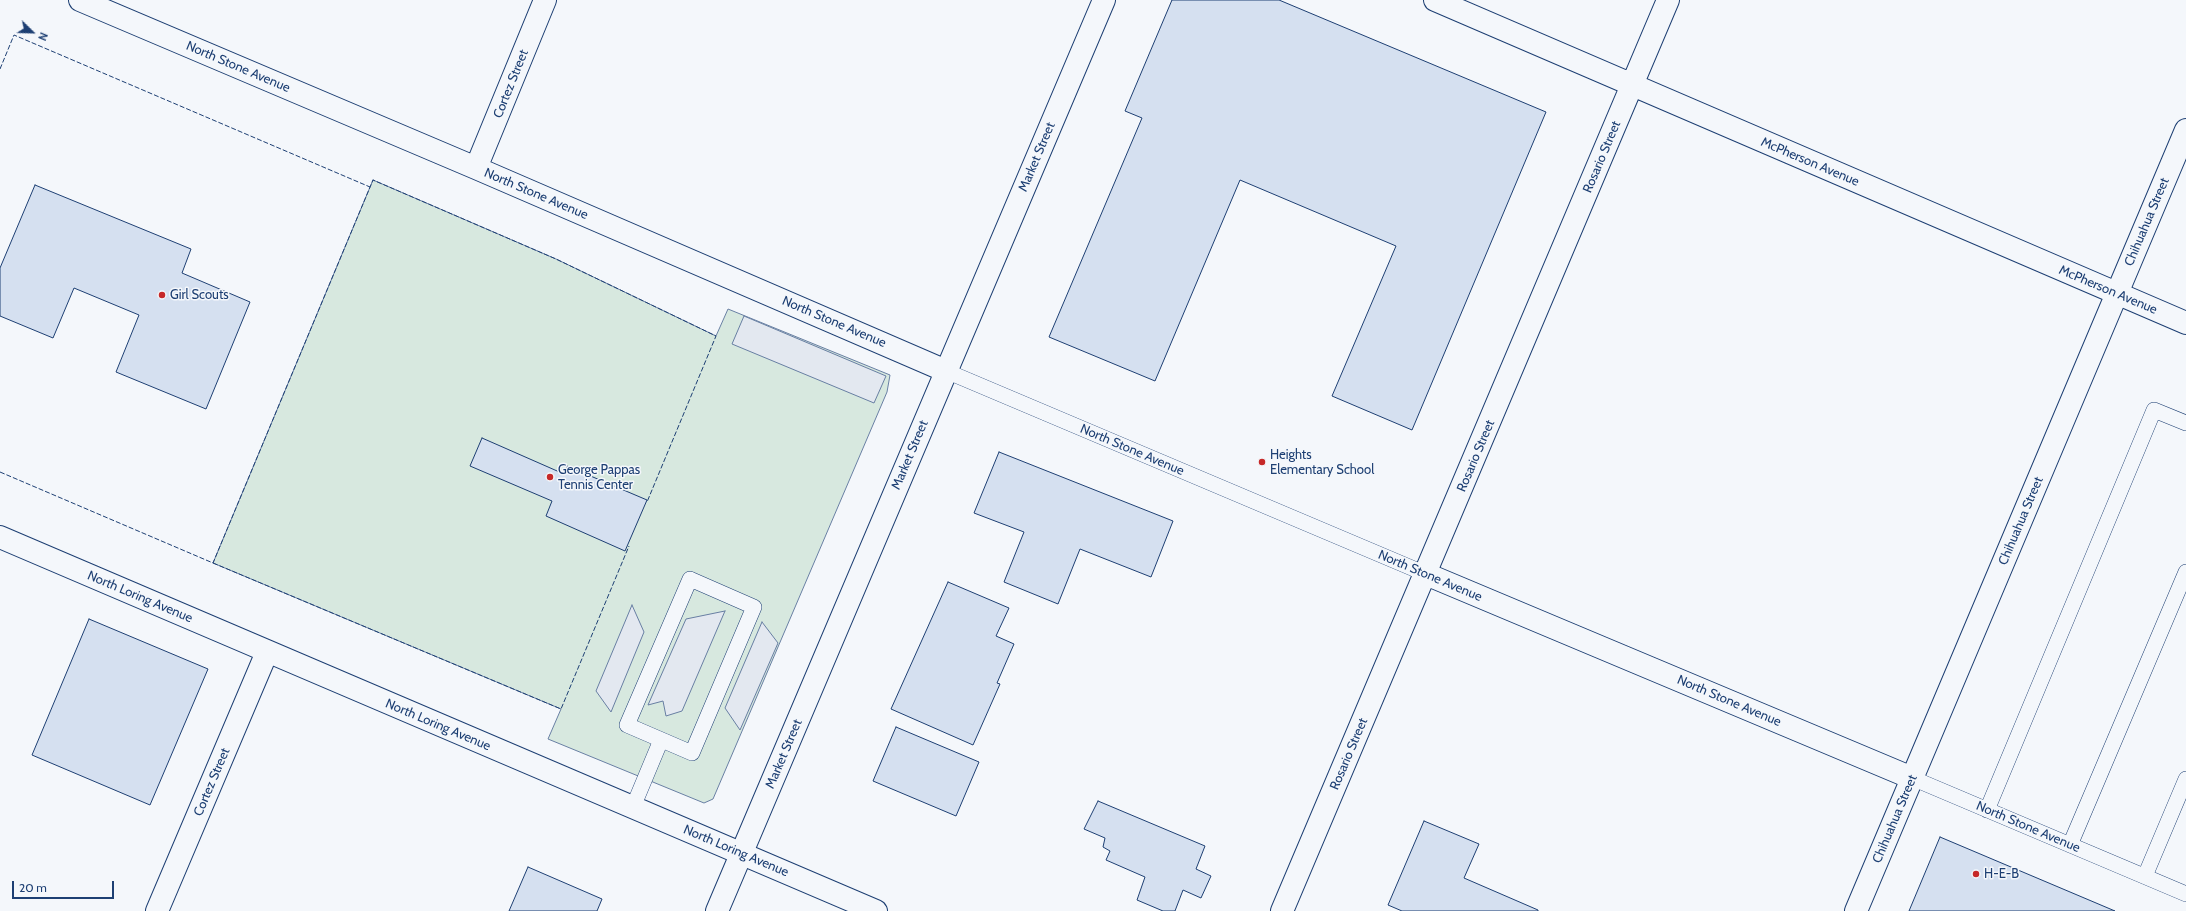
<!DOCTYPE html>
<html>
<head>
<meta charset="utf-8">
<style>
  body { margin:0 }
  #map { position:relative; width:2186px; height:911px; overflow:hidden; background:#f4f7fb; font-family:Cabin,sans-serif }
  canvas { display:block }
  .north { position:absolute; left:12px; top:12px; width:40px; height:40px; -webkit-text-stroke:3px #f4f7fb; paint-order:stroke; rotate:113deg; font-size:11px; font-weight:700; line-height:16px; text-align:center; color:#1d3f73 }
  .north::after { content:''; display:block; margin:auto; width:14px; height:18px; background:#1d3f73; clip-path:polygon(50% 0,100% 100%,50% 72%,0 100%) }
  .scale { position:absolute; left:12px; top:881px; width:102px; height:18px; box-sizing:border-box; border:2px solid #1d3f73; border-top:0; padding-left:5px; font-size:12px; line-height:14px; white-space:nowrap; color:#1d3f73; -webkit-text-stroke:3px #f4f7fb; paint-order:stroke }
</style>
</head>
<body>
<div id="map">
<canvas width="2186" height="911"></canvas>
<div class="north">N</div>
<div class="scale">20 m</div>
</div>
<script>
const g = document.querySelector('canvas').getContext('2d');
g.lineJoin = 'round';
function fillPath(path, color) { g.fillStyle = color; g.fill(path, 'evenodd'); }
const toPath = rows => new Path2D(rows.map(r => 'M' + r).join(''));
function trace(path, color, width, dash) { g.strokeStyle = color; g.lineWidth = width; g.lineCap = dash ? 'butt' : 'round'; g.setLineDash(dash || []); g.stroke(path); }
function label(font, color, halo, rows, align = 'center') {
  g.font = font + ' Cabin,sans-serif'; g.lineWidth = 3; g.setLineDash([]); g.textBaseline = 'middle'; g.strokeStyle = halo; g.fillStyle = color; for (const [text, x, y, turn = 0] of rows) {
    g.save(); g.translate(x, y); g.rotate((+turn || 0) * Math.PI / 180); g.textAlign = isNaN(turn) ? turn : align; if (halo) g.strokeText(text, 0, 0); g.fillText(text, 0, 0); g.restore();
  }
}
const green = toPath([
  [373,180,556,259,716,336,728,309,890,375,887,392,713,799,704,803,548,739,561,709,213,563,373,180]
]);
const parking = toPath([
  [744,316,886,376,874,403,732,344,744,316],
  [632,605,644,632,611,712,596,691,632,605],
  [725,611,682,711,666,716,663,701,648,705,686,619,725,611],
  [762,622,778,643,740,730,725,708,762,622]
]);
const building = toPath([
  [1172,0,1279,0,1546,112,1412,430,1332,396,1396,246,1240,180,1155,381,1049,337,1142,118,1125,111,1172,0],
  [35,185,191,249,182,273,250,302,206,409,116,372,139,315,74,288,53,338,0,316,0,268,35,185],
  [482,438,564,474,567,466,647,500,625,551,546,516,552,501,470,466,482,438],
  [999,452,1173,521,1151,577,1080,549,1058,604,1004,582,1024,532,974,513,999,452],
  [948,582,1009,608,996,636,1014,644,997,683,1000,684,973,745,891,709,948,582],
  [89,619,208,669,150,805,32,755,89,619],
  [896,727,979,762,956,816,873,781,896,727],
  [1098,801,1205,846,1196,869,1211,876,1201,898,1183,890,1175,911,1163,911,1137,900,1145,877,1106,860,1110,851,1103,847,1105,838,1084,829,1098,801],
  [1424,821,1479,844,1464,878,1538,910,1538,911,1402,911,1388,905,1424,821],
  [1940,837,2115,911,1909,911,1940,837],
  [528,867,602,899,597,911,509,911,528,867]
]);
const lane = toPath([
  [946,371,1426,574],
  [690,579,754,607,692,753,627,725,690,579],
  [1912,778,2186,894],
  [633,807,661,740],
  [1987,810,2154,410,2186,423],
  [2070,845,2186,572],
  [2145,876,2186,779]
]);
const street = toPath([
  [80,0,476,168,946,371],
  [1435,0,2186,323],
  [476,168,545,0],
  [0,537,876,911],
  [1426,574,1912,778],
  [157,911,267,652],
  [1282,911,1668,0]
]);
const secondary = toPath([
  [717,911,1104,0]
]);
const primary = toPath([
  [1856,911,2186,130]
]);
const fence = toPath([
  [0,69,14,35,370,187],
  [0,472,213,563,373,180,556,259,716,336,647,502],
  [213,563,561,709,629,546]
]);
const markers = [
  [162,295,4,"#c62828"],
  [1262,462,4,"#c62828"],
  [550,477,4,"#c62828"],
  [1976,874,4,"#c62828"]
];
const streetNames = [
  ["North Stone Avenue",238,67,23],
  ["Cortez Street",511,84,-68],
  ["Market Street",1037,157,-67],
  ["Rosario Street",1602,157,-67],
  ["McPherson Avenue",1810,162,23],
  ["North Stone Avenue",536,194,23],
  ["Chihuahua Street",2147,222,-67],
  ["McPherson Avenue",2108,290,23],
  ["North Stone Avenue",834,322,23],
  ["North Stone Avenue",1132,450,23],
  ["Market Street",910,455,-67],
  ["Rosario Street",1476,456,-67],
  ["Chihuahua Street",2021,521,-67],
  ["North Stone Avenue",1430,576,23],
  ["North Loring Avenue",140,597,23],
  ["North Stone Avenue",1729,701,23],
  ["North Loring Avenue",438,725,23],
  ["Market Street",784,754,-67],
  ["Rosario Street",1349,754,-67],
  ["Cortez Street",212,782,-67],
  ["Chihuahua Street",1895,819,-67],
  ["North Stone Avenue",2028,827,23],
  ["North Loring Avenue",736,851,23]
];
const poiNames = [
  ["Girl Scouts",170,295],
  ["Heights",1270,455],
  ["Elementary School",1270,470],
  ["George Pappas",558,470],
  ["Tennis Center",558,485],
  ["H-E-B",1984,874]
];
fillPath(green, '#d7e8df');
trace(green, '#687fa3', 1);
fillPath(parking, '#e3e8f0');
trace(parking, '#687fa3', 1);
fillPath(building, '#d5e0f0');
trace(building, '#1d3f73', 1);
trace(lane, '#1d3f73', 16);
trace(street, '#1d3f73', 24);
trace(secondary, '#1d3f73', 24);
trace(primary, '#1d3f73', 24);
trace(lane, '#f4f7fb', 15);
trace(street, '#f4f7fb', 22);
trace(secondary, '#f4f7fb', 22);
trace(primary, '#f4f7fb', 22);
trace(fence, '#1d3f73', 1, [5, 2]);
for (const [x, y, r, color] of markers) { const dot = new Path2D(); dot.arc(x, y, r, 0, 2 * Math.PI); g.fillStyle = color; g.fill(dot); trace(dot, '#f4f7fb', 1.5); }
label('13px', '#1d3f73', '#f4f7fb', streetNames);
label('13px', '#1d3f73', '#f4f7fb', poiNames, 'left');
</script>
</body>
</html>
